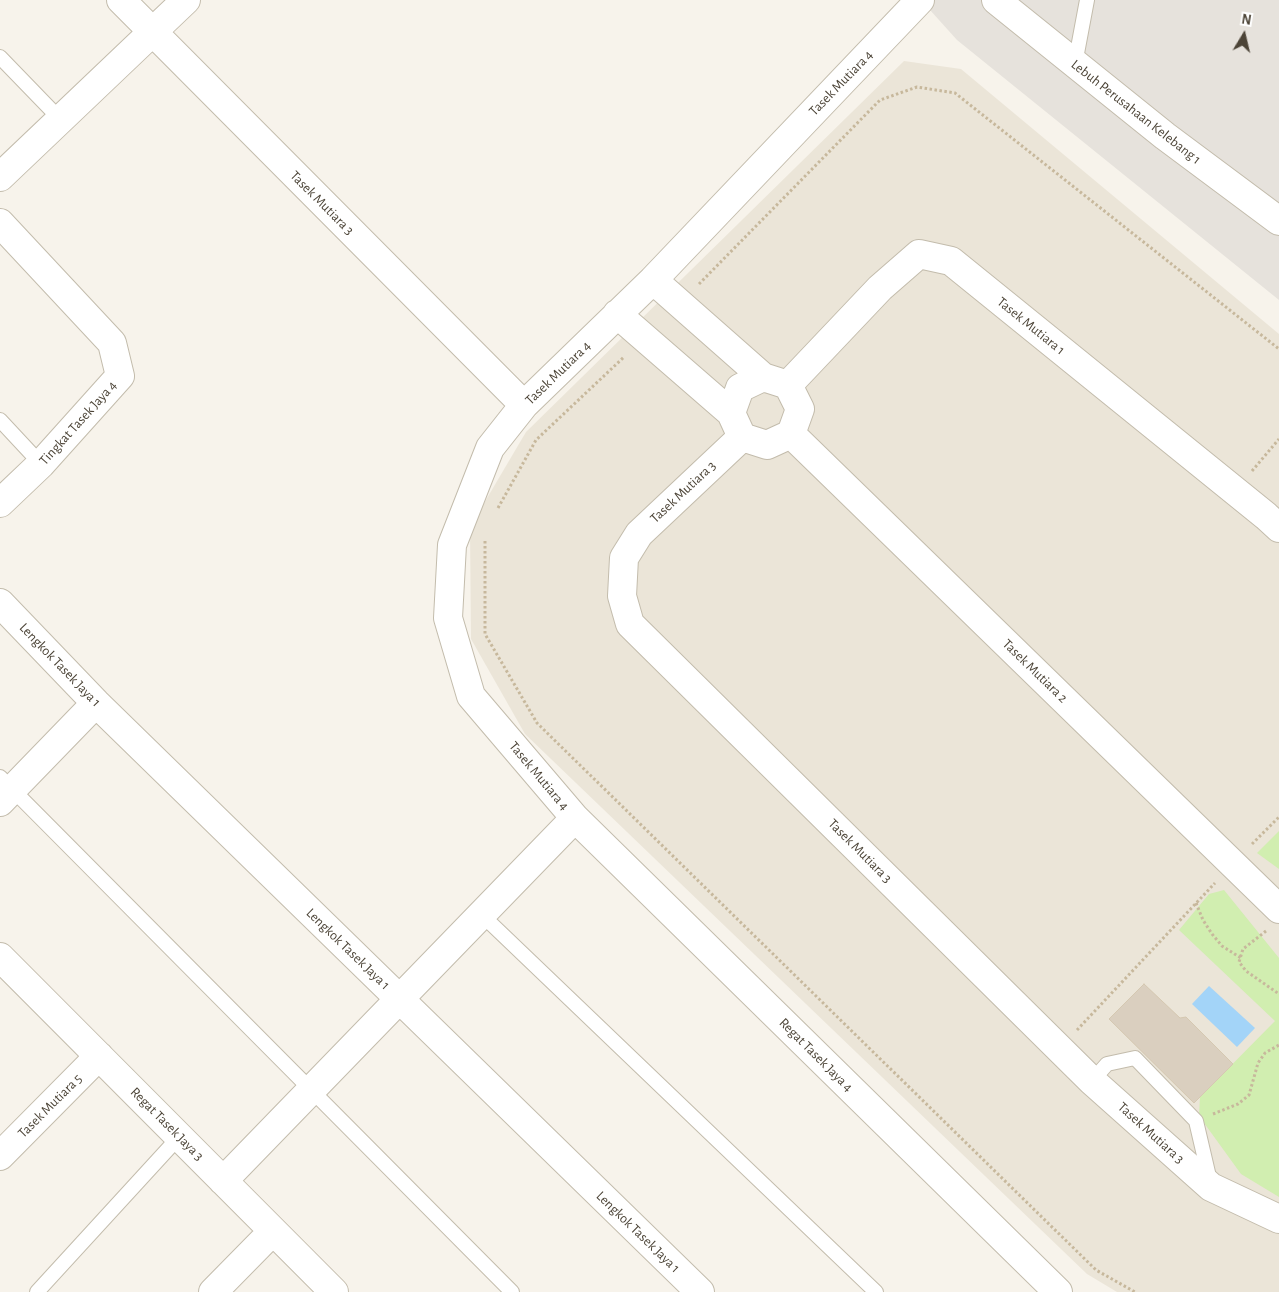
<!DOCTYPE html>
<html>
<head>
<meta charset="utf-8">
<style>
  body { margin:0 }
  #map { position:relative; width:1279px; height:1292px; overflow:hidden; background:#f7f3eb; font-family:"Alegreya Sans",sans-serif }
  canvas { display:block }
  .north { position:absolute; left:1219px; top:10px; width:50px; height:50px; -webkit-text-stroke:4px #fff; paint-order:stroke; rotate:9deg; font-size:14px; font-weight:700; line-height:20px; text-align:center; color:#4c4437 }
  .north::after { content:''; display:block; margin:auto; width:18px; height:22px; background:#4c4437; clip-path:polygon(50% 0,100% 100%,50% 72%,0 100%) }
</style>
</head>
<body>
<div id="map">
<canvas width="1279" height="1292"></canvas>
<div class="north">N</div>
</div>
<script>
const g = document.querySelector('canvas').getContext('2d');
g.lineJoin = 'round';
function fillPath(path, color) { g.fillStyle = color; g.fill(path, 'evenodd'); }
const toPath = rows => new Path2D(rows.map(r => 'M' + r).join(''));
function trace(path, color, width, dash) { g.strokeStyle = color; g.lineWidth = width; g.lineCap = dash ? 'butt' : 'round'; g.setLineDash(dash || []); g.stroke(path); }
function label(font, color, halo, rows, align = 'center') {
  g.font = font + ' "Alegreya Sans",sans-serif'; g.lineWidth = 4.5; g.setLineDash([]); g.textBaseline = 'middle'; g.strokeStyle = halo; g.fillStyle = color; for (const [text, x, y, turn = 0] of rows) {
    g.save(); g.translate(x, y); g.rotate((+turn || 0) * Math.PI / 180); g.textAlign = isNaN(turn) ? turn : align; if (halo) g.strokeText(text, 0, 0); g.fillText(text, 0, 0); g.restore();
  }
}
const residential = toPath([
  [904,61,961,69,1279,334,1279,1292,1117,1292,1087,1274,525,734,471,639,470,527,526,432]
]);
const industrial = toPath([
  [921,0,1279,0,1279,300,957,40]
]);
const green = toPath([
  [1279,831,1279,869,1257,853],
  [1224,890,1279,958,1279,1197,1241,1174,1199,1116,1200,1097,1275,1021,1179,930,1209,894]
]);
const water = toPath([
  [1209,986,1255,1028,1237,1047,1192,1004]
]);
const building = toPath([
  [1144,984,1180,1018,1186,1017,1233,1064,1194,1103,1109,1019,1144,984]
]);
const path = toPath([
  [699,284,880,100,917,87,955,93,1279,349],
  [1252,471,1279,439],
  [498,508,536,440,624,357],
  [485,541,485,634,537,723,1096,1270,1135,1292],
  [1252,844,1279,817],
  [1196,903,1203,920,1212,934,1222,946,1241,958],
  [1266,931,1243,949,1239,962,1246,971,1279,994],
  [1077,1030,1215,883],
  [1213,1114,1238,1104,1249,1095,1258,1063,1265,1053,1279,1045]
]);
const lane = toPath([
  [0,57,60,119],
  [1075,64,1087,0],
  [0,420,41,464],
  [0,777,512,1292],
  [481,914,876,1292],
  [1092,1081,1107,1064,1135,1058,1196,1121,1210,1181],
  [37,1292,179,1137]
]);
const street = toPath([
  [121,0,524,405],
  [920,0,653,280,524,405,490,448,452,545,448,618,471,696,575,818,1058,1292],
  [996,0,1165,136,1279,221],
  [0,177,186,0],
  [0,223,112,343,120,376,41,464,0,503],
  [653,280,763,377,788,385,800,409,791,434,767,445,742,437,731,413,740,388,763,377],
  [617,314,731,413],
  [788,385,880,288,919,254,951,261,1266,516,1279,528],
  [791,434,1279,909],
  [742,437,639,534,624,558,622,596,630,624,1092,1081,1211,1187,1279,1219],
  [0,603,96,703,700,1292],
  [0,802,96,703],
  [0,957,334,1292],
  [0,1156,99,1056],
  [223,1181,575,818],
  [213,1292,273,1231]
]);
const streetNames = [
  ["Tasek Mutiara 4",841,83,-46],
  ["Lebuh Perusahaan Kelebang 1",1136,112,38],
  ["Tasek Mutiara 3",322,203,45],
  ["Tasek Mutiara 1",1031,326,39],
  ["Tasek Mutiara 4",558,373,-44],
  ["Tingkat Tasek Jaya 4",78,423,-48],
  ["Tasek Mutiara 3",683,492,-43],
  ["Lengkok Tasek Jaya 1",60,665,46],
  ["Tasek Mutiara 2",1035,671,44],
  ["Tasek Mutiara 4",539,776,50],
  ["Tasek Mutiara 3",860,851,45],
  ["Lengkok Tasek Jaya 1",348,949,44],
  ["Regat Tasek Jaya 4",816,1055,45],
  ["Tasek Mutiara 5",50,1106,-45],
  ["Regat Tasek Jaya 3",167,1124,45],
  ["Tasek Mutiara 3",1151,1133,42],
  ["Lengkok Tasek Jaya 1",638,1232,44]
];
fillPath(residential, '#ebe5d8');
fillPath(industrial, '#e6e2dc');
fillPath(green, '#d1eeb0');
fillPath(water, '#a3d4f8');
fillPath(building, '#dacfbf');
trace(building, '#d5c8b1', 1);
trace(lane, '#c3bcac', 16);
trace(street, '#c3bcac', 30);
trace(path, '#c7b89c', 3, [2.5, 2.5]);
trace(lane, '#fff', 14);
trace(street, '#fff', 28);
label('14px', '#4c4437', '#fff', streetNames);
</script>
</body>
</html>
